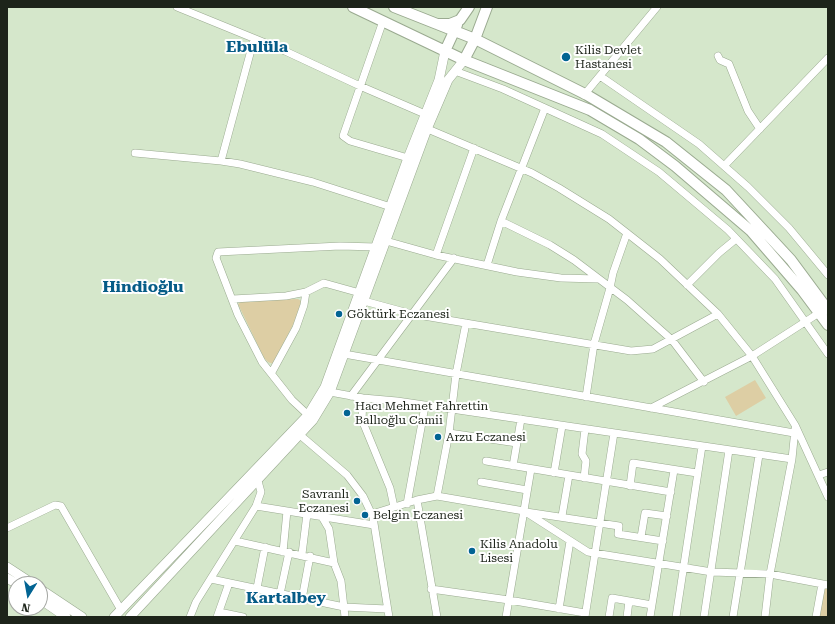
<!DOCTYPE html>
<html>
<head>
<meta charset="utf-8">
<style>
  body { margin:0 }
  #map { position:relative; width:835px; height:624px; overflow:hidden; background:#d5e7cb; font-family:"Roboto Serif",serif }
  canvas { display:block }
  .frame { position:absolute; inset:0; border:8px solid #1d241a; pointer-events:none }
  .north { position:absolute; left:8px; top:576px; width:40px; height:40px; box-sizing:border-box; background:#fff; border:1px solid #a5a7a3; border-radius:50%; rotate:191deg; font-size:11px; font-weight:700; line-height:16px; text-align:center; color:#1d241a }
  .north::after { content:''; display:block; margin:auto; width:14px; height:18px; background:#026493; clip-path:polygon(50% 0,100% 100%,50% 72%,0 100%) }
</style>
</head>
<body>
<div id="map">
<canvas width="835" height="624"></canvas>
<div class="frame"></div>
<div class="north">N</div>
</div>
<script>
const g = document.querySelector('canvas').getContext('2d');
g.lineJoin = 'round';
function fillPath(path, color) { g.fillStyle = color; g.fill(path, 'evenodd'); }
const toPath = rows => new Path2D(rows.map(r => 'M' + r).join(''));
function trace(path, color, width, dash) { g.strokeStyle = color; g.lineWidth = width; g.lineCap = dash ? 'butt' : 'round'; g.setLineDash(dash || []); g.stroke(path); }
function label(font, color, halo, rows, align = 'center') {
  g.font = font + ' "Roboto Serif",serif'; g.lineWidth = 4; g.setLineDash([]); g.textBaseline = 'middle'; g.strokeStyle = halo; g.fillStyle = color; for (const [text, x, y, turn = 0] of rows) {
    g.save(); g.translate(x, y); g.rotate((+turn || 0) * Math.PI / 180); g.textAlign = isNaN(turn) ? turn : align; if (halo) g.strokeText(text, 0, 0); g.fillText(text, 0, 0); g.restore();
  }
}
const green = toPath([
  [298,299,301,301,297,317,273,364,268,362,264,358,238,304,242,301],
  [755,380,766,398,736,416,725,397],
  [824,589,828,589,828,617,819,617]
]);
const minor = toPath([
  [177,7,285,51,360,86,425,114],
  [383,21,343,136,350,141,408,158],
  [718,56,720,60,729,64,748,111,760,129],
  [455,71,503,89,602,134,659,172,728,230,775,279,828,354],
  [600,76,699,144,748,187,789,228,828,275],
  [584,95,657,7],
  [423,127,532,173,559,188,609,219,660,259,718,314,752,356,795,425,828,497],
  [135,153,221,161,240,164,313,182,391,207],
  [221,161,254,39],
  [724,166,828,58],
  [501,221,550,245,574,260,627,300,672,340,704,382],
  [386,241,436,255,517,272,561,278,598,279],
  [436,255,474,148],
  [487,265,501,221,545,108],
  [687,285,719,253,736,239],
  [233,299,286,296,306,292,324,283,360,293],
  [364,301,412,314,631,351,653,349,718,314],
  [344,354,794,433],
  [272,372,296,328,304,305,306,292],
  [330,392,363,398,397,401,792,459],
  [351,396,454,258],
  [586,397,594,344,610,288,613,273,627,233],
  [363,398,362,420,390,488,394,507],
  [651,408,752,356,819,313],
  [308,415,292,400,262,362,238,315,216,258,218,252,340,246,376,247],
  [298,430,300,435,347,475,363,496,373,517,389,617],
  [449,433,517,443],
  [486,461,671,492],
  [513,466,521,419],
  [554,473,562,426],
  [819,475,828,472],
  [584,478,586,461,582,454,585,429],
  [481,482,527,490],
  [630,486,633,463,697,473],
  [437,496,449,433,456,374,466,323],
  [417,500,437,617],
  [407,504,425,406],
  [256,506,374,525],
  [526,512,619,526,618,534,663,541],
  [372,514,417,500,437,496,524,511,588,552,712,572,770,574,828,585],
  [562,516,569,475],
  [322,517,329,529,334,563,341,581,345,617],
  [7,528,55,505,61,506,121,610],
  [641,537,645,513,667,516],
  [235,541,334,563],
  [283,552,287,511],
  [302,554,307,514],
  [211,579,344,607,387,609],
  [257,588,265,547],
  [431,589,509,600,585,613],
  [280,594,289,552],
  [302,599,310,556],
  [559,609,570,541],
  [219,612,243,617],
  [190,617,196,602,256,506,261,492,258,481,254,478],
  [217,617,229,583],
  [506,617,531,469],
  [585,617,614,433],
  [609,617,612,598,652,605],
  [627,617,629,601],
  [650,617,674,470],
  [676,617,702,446],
  [704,617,729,450],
  [733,617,759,455],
  [765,617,770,574,792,459,795,429],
  [816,617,822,584]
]);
const major = toPath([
  [7,567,33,584],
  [7,578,17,584],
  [40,589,82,617],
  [40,599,66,617],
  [114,617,308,415,325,387,408,158,439,80,445,51],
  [130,617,313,420,330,392,427,129,448,80,464,60]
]);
const highway = toPath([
  [353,7,464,60,590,110,639,139,675,166,751,231,802,290,828,325],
  [394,7,437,24,450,24,460,20,469,7],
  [437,24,475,39,587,95,666,142,726,190,791,260,828,310],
  [445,51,457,25],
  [464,60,475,39,487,7]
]);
const markers = [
  [566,57,5,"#026493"],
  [339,314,4,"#026493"],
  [347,413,4,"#026493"],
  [438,437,4,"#026493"],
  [357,501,4,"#026493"],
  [365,515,4,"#026493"],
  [472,551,4,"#026493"]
];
const poiNames = [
  ["Kilis Devlet",575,50],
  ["Hastanesi",575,64],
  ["Göktürk Eczanesi",347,314],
  ["Hacı Mehmet Fahrettin",355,406],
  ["Ballıoğlu Camii",355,420],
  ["Arzu Eczanesi",446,437],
  ["Savranlı",349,494,"right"],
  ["Eczanesi",349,508,"right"],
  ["Belgin Eczanesi",373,515],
  ["Kilis Anadolu",480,544],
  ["Lisesi",480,558]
];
const districtNames = [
  ["Ebulüla",257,47],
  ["Hindioğlu",143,287],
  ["Kartalbey",286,598]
];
fillPath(green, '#ddcea4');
trace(minor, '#9aaa90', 8);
trace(major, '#9aaa90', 10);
trace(highway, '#9aaa90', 12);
trace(minor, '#fff', 7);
trace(major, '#fff', 9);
trace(highway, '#fff', 10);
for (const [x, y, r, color] of markers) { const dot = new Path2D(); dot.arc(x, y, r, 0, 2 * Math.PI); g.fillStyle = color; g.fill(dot); trace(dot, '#fff', 1.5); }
label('12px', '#1d241a', '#fff', poiNames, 'left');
label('bold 16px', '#065c87', '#fff', districtNames);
</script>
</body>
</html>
